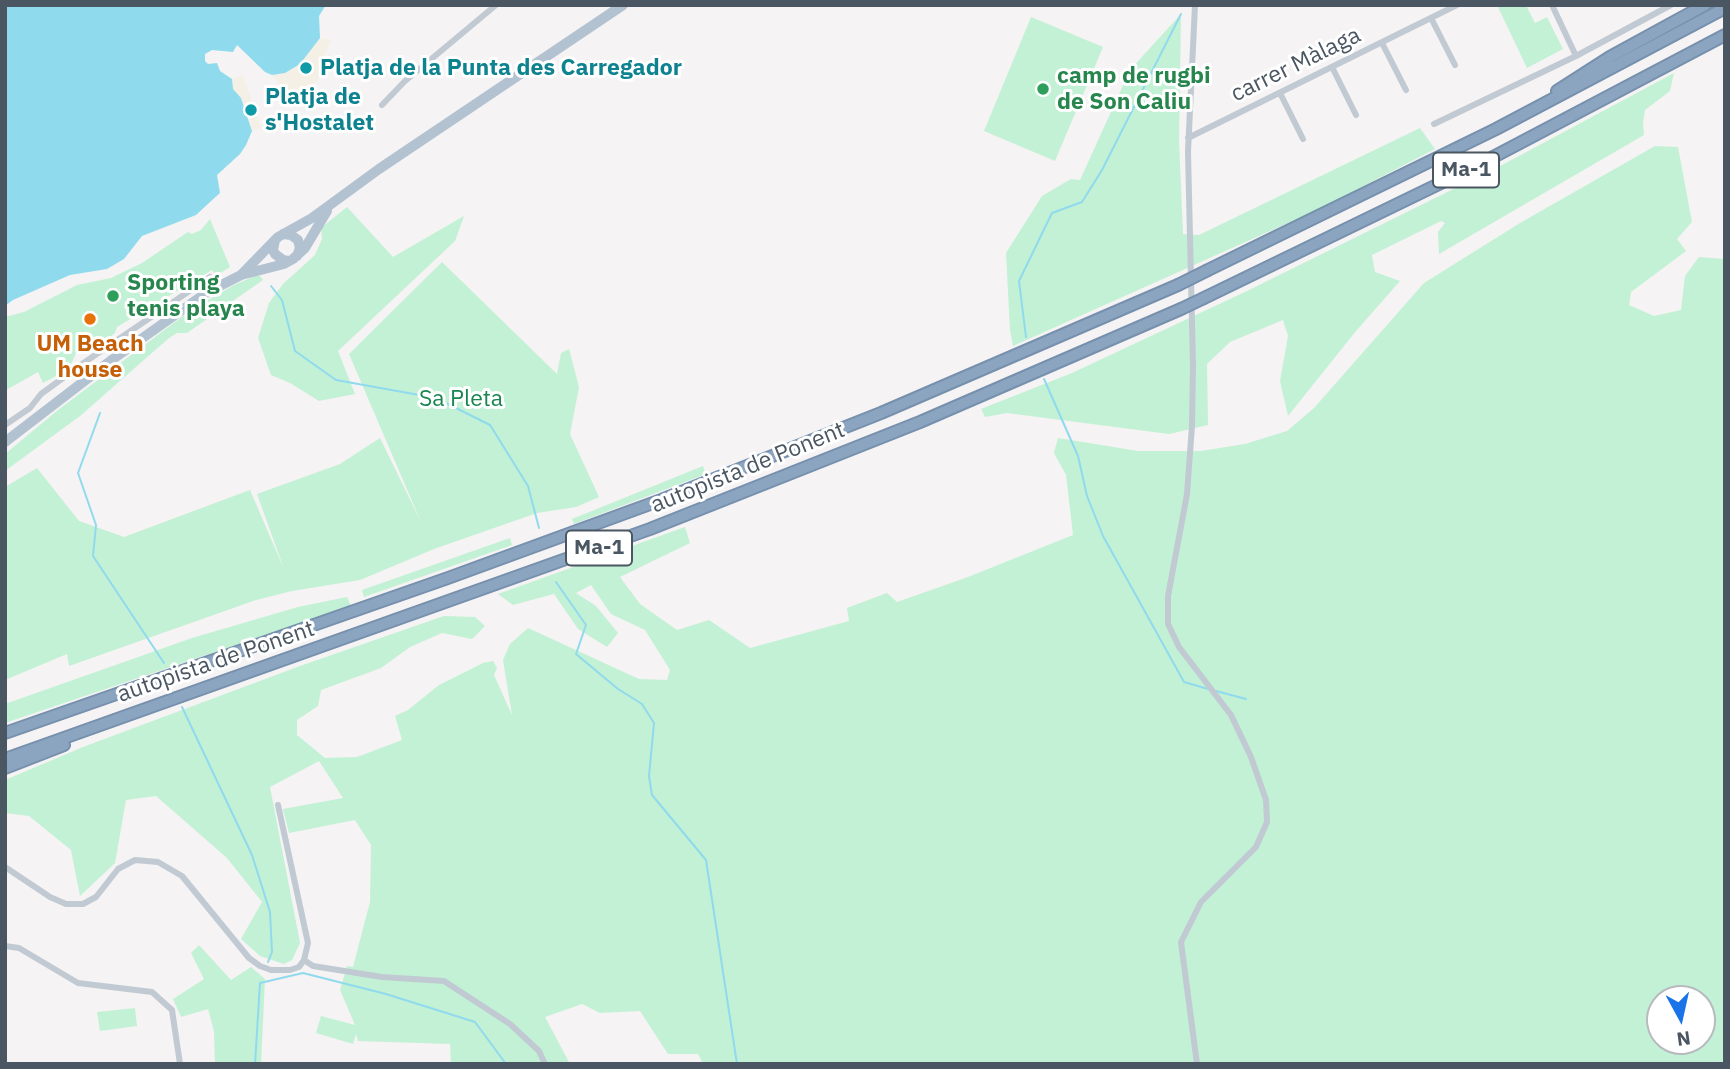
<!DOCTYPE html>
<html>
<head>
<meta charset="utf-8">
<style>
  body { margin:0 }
  #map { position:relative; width:1730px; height:1069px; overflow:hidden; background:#f5f3f3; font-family:"IBM Plex Sans",sans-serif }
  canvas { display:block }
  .frame { position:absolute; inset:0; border:7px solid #4a5661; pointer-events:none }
  .north { position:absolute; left:1646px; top:985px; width:70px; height:70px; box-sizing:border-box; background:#fff; border:2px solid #b7bbc0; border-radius:50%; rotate:172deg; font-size:19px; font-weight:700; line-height:28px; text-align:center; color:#4a5661 }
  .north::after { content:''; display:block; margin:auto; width:24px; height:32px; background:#1a73e8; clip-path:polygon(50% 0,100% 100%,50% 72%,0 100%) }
</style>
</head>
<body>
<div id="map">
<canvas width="1730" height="1069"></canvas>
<div class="frame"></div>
<div class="north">N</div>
</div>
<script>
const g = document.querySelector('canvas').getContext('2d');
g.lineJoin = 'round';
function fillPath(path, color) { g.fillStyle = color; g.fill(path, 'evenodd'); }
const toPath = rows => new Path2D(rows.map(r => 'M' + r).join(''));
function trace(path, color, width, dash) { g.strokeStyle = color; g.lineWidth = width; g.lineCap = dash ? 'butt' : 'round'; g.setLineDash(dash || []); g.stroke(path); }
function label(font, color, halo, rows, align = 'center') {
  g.font = font + ' "IBM Plex Sans",sans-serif'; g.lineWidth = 6; g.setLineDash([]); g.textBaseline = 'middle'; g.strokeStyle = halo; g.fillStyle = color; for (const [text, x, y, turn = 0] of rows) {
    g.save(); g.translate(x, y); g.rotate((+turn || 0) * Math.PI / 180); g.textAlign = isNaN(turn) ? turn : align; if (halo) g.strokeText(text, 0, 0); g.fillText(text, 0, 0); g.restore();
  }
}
const green = toPath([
  [1497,5,1526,5,1535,23,1547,17,1563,49,1527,68],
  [1181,14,1179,140,1183,234,1199,235,1420,128,1435,149,1317,210,1013,346,1010,330,1006,253,1042,196,1071,179,1080,180,1130,70],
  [1031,17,1103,47,1055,161,984,131],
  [1674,73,1670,91,1645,110,1643,123,1644,135,1439,254,1438,232,1445,223,1441,221,1372,255,1375,272,1400,281,1356,331,1288,416,1280,381,1288,336,1283,320,1230,342,1207,364,1208,425,1169,434,1007,413,985,417,981,409,1072,373,1247,291,1504,164],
  [1655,146,1678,147,1692,222,1677,239,1686,251,1631,292,1629,305,1654,316,1681,310,1685,276,1699,257,1725,259,1725,1064,703,1064,698,1054,668,1054,640,1011,600,1013,582,1004,545,1017,570,1064,451,1064,450,1044,358,1041,356,1034,353,1044,316,1033,321,1016,355,1025,340,990,347,966,353,967,370,902,371,845,355,820,289,833,283,809,343,798,319,761,270,787,300,943,292,960,284,964,260,956,241,939,262,902,227,858,156,796,126,800,115,863,80,896,71,850,29,816,5,813,5,780,83,747,300,666,444,616,475,617,485,626,472,639,442,633,410,647,381,668,321,690,318,706,297,720,297,735,325,758,357,757,402,740,395,716,408,710,439,685,483,663,493,661,497,668,494,675,512,715,503,660,510,644,528,628,639,679,667,680,670,670,645,630,611,614,591,585,576,593,596,606,618,633,607,647,578,629,554,594,513,605,498,594,685,527,690,543,620,577,640,604,677,630,709,620,750,648,849,621,847,608,887,593,897,602,968,577,1073,535,1066,475,1054,453,1058,438,1138,451,1201,451,1245,444,1287,431,1314,408,1424,283,1520,223],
  [1660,999,1702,999,1702,1041,1660,1041],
  [347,207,393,257,464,216,455,241,338,351,355,394,319,401,290,383,271,375,258,338,269,303,283,284,315,255,322,239,321,228],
  [210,219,230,267,216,276,212,270,117,327,115,333,103,342,97,341,76,353,69,369,43,383,38,372,6,390,5,317,24,312,77,285,111,278,142,263,188,232,192,234,201,230],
  [442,262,557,374,561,353,569,349,579,387,570,434,599,497,576,507,537,513,434,549,360,580,292,591,256,600,69,666,67,654,5,680,5,487,37,468,79,521,124,537,250,490,284,569,257,494,340,464,380,438,421,522,349,354],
  [255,276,260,276,263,280,187,333,177,333,169,338,80,416,5,471,5,454,58,410,191,310,234,285],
  [703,466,706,474,574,524,572,519],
  [510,538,512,545,364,597,362,590],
  [347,597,351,606,5,723,5,704,192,638,298,607],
  [199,945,231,980,251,967,265,979,261,1064,215,1064,214,1031,208,1009,181,1017,173,999,204,979,191,953],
  [135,1008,137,1026,100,1031,97,1012]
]);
const sand = toPath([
  [320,38,331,40,322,63,317,82,287,93,272,75,285,73],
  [243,75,261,128,252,131,250,121,233,89,232,79]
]);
const water = toPath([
  [5,5,326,5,319,16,320,38,300,64,285,73,272,75,265,72,237,45,233,52,212,50,205,54,205,61,208,64,217,63,220,71,232,79,233,89,241,98,252,131,246,145,240,154,217,175,220,193,210,202,196,215,142,236,124,259,107,269,70,275,13,300,5,306]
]);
const stream = toPath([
  [271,286,282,300,295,351,336,380,436,398,490,425,528,486,539,528],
  [1026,337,1019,281,1052,213,1082,202,1102,170,1181,14],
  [1044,379,1078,456,1087,496,1103,536,1184,682,1208,689],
  [100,413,78,473,96,525,93,556,164,663],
  [556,582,586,625,576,654,618,689,642,704,654,723,649,776,652,795,706,860,737,1064],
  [1216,691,1246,699],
  [182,707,252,855,270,912,272,952,268,962],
  [255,1064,260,983,303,973,386,994,475,1022,506,1064]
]);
const minor = toPath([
  [1195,5,1188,152,1193,365,1192,426,1187,494,1168,596,1168,624,1179,647,1231,715,1251,757,1266,800,1267,822,1256,847,1201,902,1181,942,1197,1064],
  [1552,5,1576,56],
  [1431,18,1455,65],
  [1382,43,1406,90],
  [1332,67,1356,115],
  [1280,93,1303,139],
  [382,105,405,81,496,5],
  [1434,124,1576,56,1671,5],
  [1188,138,1457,5],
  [5,425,30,408,41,394,85,362,210,277],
  [5,867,50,897,66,904,83,904,96,897,118,869,135,860,158,862,182,876,249,958,260,966,271,970,290,970,299,967,304,960,308,943,278,805],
  [5,946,19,948,78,983,152,992,172,1010,180,1064],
  [304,960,313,966,382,977,444,981,510,1024,539,1051,545,1064]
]);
const primary = toPath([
  [283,234,291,235,298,240,300,248,297,256],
  [275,240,273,250,275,254,283,260,288,261],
  [241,275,278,237,312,218,379,169,623,5],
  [5,442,113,359,206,293,241,275,284,264,293,259,305,248,327,211]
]);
const motorway = toPath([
  [1557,91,1610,57,1705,5],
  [1208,270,1496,129,1725,8],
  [1204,298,1478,165,1725,35],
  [5,733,448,578,661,500,881,413,1178,285],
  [5,759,650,529,920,422,1181,309],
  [5,768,64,745]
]);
const motorwayBridge = toPath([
  [1178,285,1208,270],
  [1181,309,1204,298]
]);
const markers = [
  [306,68,7,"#0f9aa8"],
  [1043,89,7,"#2e9e5b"],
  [251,110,7,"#0f9aa8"],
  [113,296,7,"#2e9e5b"],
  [90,319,7,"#e8710a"]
];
const shields = [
  [1466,170,66],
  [599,548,66]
];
const shieldNames = [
  ["Ma-1",1466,170],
  ["Ma-1",599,548]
];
const streetNames = [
  ["carrer Màlaga",1296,65,-26],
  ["autopista de Ponent",748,468,-22],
  ["autopista de Ponent",216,662,-19]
];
const cultureNames = [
  ["Platja de la Punta des Carregador",320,68],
  ["Platja de",265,97],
  ["s'Hostalet",265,123]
];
const leisureNames = [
  ["camp de rugbi",1057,76],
  ["de Son Caliu",1057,102],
  ["Sporting",127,283],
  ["tenis playa",127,309]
];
const foodNames = [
  ["UM Beach",90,344],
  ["house",90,370]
];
const parkNames = [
  ["Sa Pleta",461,399]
];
fillPath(green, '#c3f1d5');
fillPath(sand, '#f5f0e5');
fillPath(water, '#90daee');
trace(stream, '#90daee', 2);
trace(motorway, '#7690ad', 14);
trace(minor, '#c1cad2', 6);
trace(primary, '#b3c2d1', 10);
trace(motorway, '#8ba5c1', 10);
trace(motorwayBridge, '#7690ad', 14, []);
trace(motorwayBridge, '#8ba5c1', 10);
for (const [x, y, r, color] of markers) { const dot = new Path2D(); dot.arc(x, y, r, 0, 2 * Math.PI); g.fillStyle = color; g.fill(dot); trace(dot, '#fff', 2.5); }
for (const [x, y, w] of shields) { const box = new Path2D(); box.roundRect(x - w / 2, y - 17.5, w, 35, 5); g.fillStyle = '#fff'; g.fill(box); trace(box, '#4a5661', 2); }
label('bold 21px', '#4a5661', null, shieldNames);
label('23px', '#4a5661', '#fff', streetNames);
label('bold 23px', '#0d838f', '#fff', cultureNames, 'left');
label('bold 23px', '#27864d', '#fff', leisureNames, 'left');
label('bold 23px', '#c56008', '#fff', foodNames);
label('23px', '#17864f', '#fff', parkNames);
</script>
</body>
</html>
